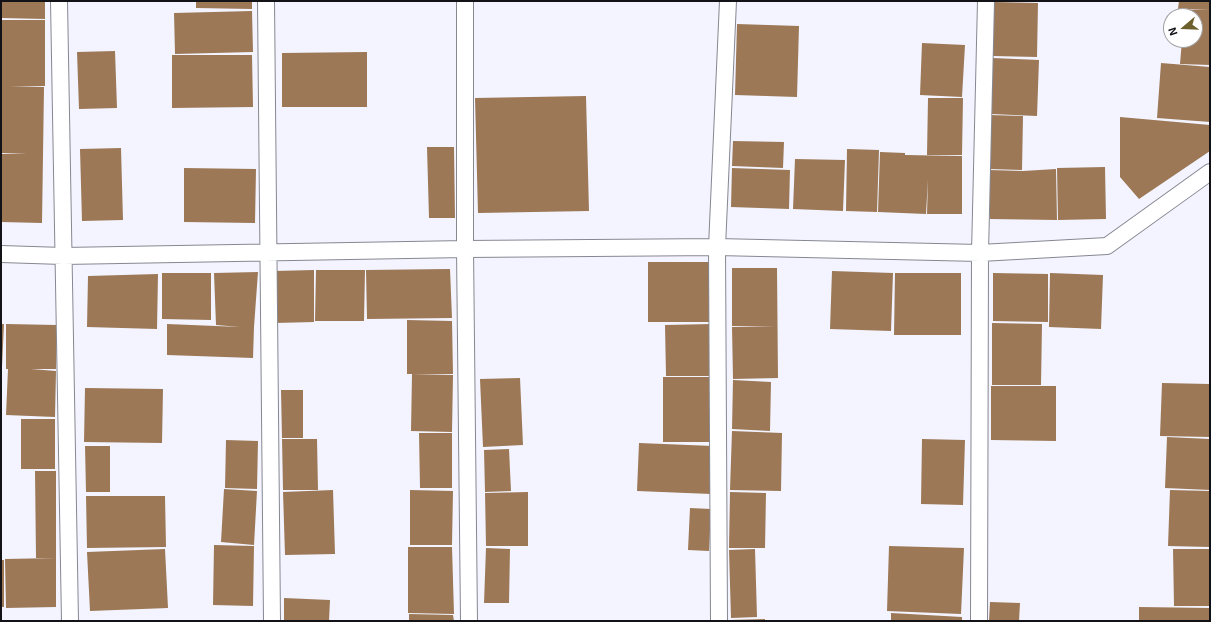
<!DOCTYPE html>
<html>
<head>
<meta charset="utf-8">
<style>
  body { margin:0 }
  #map { position:relative; width:1211px; height:622px; overflow:hidden; background:#f3f4ff; font-family:"Exo 2",sans-serif }
  canvas { display:block }
  .frame { position:absolute; inset:0; border:2px solid #131317; pointer-events:none }
  .north { position:absolute; left:1163px; top:8px; width:40px; height:40px; box-sizing:border-box; background:#fff; border:1px solid #a1a1a2; border-radius:50%; rotate:251deg; font-size:11px; font-weight:700; line-height:16px; text-align:center; color:#131317 }
  .north::after { content:''; display:block; margin:auto; width:14px; height:18px; background:#6d602d; clip-path:polygon(50% 0,100% 100%,50% 72%,0 100%) }
</style>
</head>
<body>
<div id="map">
<canvas width="1211" height="622"></canvas>
<div class="frame"></div>
<div class="north">N</div>
</div>
<script>
const g = document.querySelector('canvas').getContext('2d');
g.lineJoin = 'round';
function fillPath(path, color) { g.fillStyle = color; g.fill(path, 'evenodd'); }
const toPath = rows => new Path2D(rows.map(r => 'M' + r).join(''));
function trace(path, color, width, dash) { g.strokeStyle = color; g.lineWidth = width; g.lineCap = dash ? 'butt' : 'round'; g.setLineDash(dash || []); g.stroke(path); }
const building = toPath([
  [1,1,45,1,45,19,1,18],
  [196,1,252,1,252,9,196,8],
  [1179,1,1210,1,1210,10,1178,9],
  [994,2,1038,3,1037,57,993,56],
  [1183,10,1210,10,1210,65,1180,64,1182,40,1195,40,1195,16,1183,16],
  [252,11,253,52,175,54,174,13],
  [1,20,45,20,45,86,10,86,44,87,42,223,1,222,1,154,27,154,1,153],
  [737,24,799,26,797,97,735,95],
  [922,43,965,45,962,97,920,95],
  [115,51,117,108,79,109,77,52],
  [367,52,367,107,282,107,282,53],
  [172,55,252,55,253,107,172,108],
  [993,58,1039,60,1037,116,991,114],
  [1161,63,1210,67,1210,122,1157,118],
  [586,96,589,211,478,213,475,98],
  [928,98,963,98,962,155,927,155],
  [990,115,1023,116,1022,170,989,169],
  [1120,117,1210,125,1210,151,1139,199,1120,177],
  [733,141,784,142,783,168,732,166],
  [427,147,454,147,455,218,429,218],
  [121,148,123,220,82,221,80,149],
  [847,149,879,150,877,212,846,211],
  [880,152,905,153,905,155,962,156,962,214,927,214,928,179,926,214,878,212],
  [795,159,845,160,843,211,793,209],
  [1105,167,1106,219,1058,220,1057,168],
  [184,168,256,169,255,223,184,222],
  [732,168,790,170,789,209,731,207],
  [1056,169,1057,220,990,219,989,170,1023,171],
  [648,262,712,262,712,322,648,322],
  [732,268,777,268,778,378,733,379,732,327,775,327,732,326],
  [450,269,452,318,367,319,366,270],
  [314,270,314,322,275,323,274,271],
  [316,270,365,270,364,321,315,321],
  [832,271,893,273,891,331,830,329],
  [258,272,254,327,253,358,167,355,167,324,240,327,216,325,214,273],
  [162,273,211,273,211,320,162,319],
  [895,273,961,273,961,335,894,335],
  [993,273,1048,274,1048,322,993,321],
  [1050,273,1103,275,1101,329,1049,327],
  [158,274,157,329,87,327,88,276],
  [407,320,452,321,453,374,407,374],
  [992,323,1042,324,1041,385,992,385],
  [1,324,4,324,2,367,1,367],
  [6,324,57,325,56,369,31,369,56,371,55,417,6,415,8,369,6,369],
  [712,324,713,376,666,376,665,325],
  [412,374,453,375,452,432,411,431],
  [663,377,713,377,713,442,663,442],
  [520,378,523,445,483,447,480,379],
  [733,380,771,382,770,431,732,429],
  [1162,383,1210,384,1210,437,1160,436],
  [991,386,1056,386,1056,441,991,440],
  [85,388,163,389,162,443,84,442],
  [281,390,303,390,303,438,282,438],
  [21,419,55,419,55,469,21,469],
  [732,431,782,433,781,491,730,490],
  [419,433,452,433,452,488,420,488],
  [1167,437,1210,439,1210,490,1165,488],
  [282,439,317,439,318,490,283,490],
  [922,439,965,440,963,505,921,504],
  [226,440,258,441,257,489,225,488],
  [639,443,713,446,711,494,637,491],
  [85,446,110,446,110,492,86,492],
  [509,449,511,491,485,492,484,450],
  [35,471,56,471,56,558,36,558],
  [224,489,257,491,254,545,221,542],
  [333,490,335,554,285,555,283,492],
  [410,490,453,491,452,545,410,545],
  [1170,490,1210,491,1210,547,1168,546],
  [528,492,528,546,486,546,485,493],
  [730,492,766,493,765,548,729,548],
  [86,496,165,496,166,547,87,548],
  [690,508,711,509,709,551,688,550],
  [214,545,254,546,253,606,213,605],
  [889,546,964,548,961,614,887,611],
  [408,547,452,547,454,614,408,613],
  [486,548,510,549,509,603,484,603],
  [165,549,168,608,90,611,87,552],
  [755,549,757,617,731,618,729,550],
  [1173,549,1210,549,1210,606,1174,606],
  [56,558,56,607,6,608,5,559],
  [1,560,4,560,4,607,1,607],
  [284,598,330,600,329,621,284,621],
  [990,602,1020,603,1019,621,989,621],
  [1139,607,1210,608,1210,621,1139,621],
  [891,613,962,617,962,621,891,621],
  [409,614,453,615,454,621,409,621],
  [765,619,765,621,730,621,730,620]
]);
const street = toPath([
  [59,1,70,621],
  [266,1,272,621],
  [465,1,465,249,469,621],
  [1,254,63,256,465,249,717,247,980,253,1107,246,1210,172],
  [719,621,717,247,728,1],
  [979,621,980,253,986,1]
]);
fillPath(building, '#9c7856');
trace(street, '#868891', 18);
trace(street, '#fff', 16);
</script>
</body>
</html>
